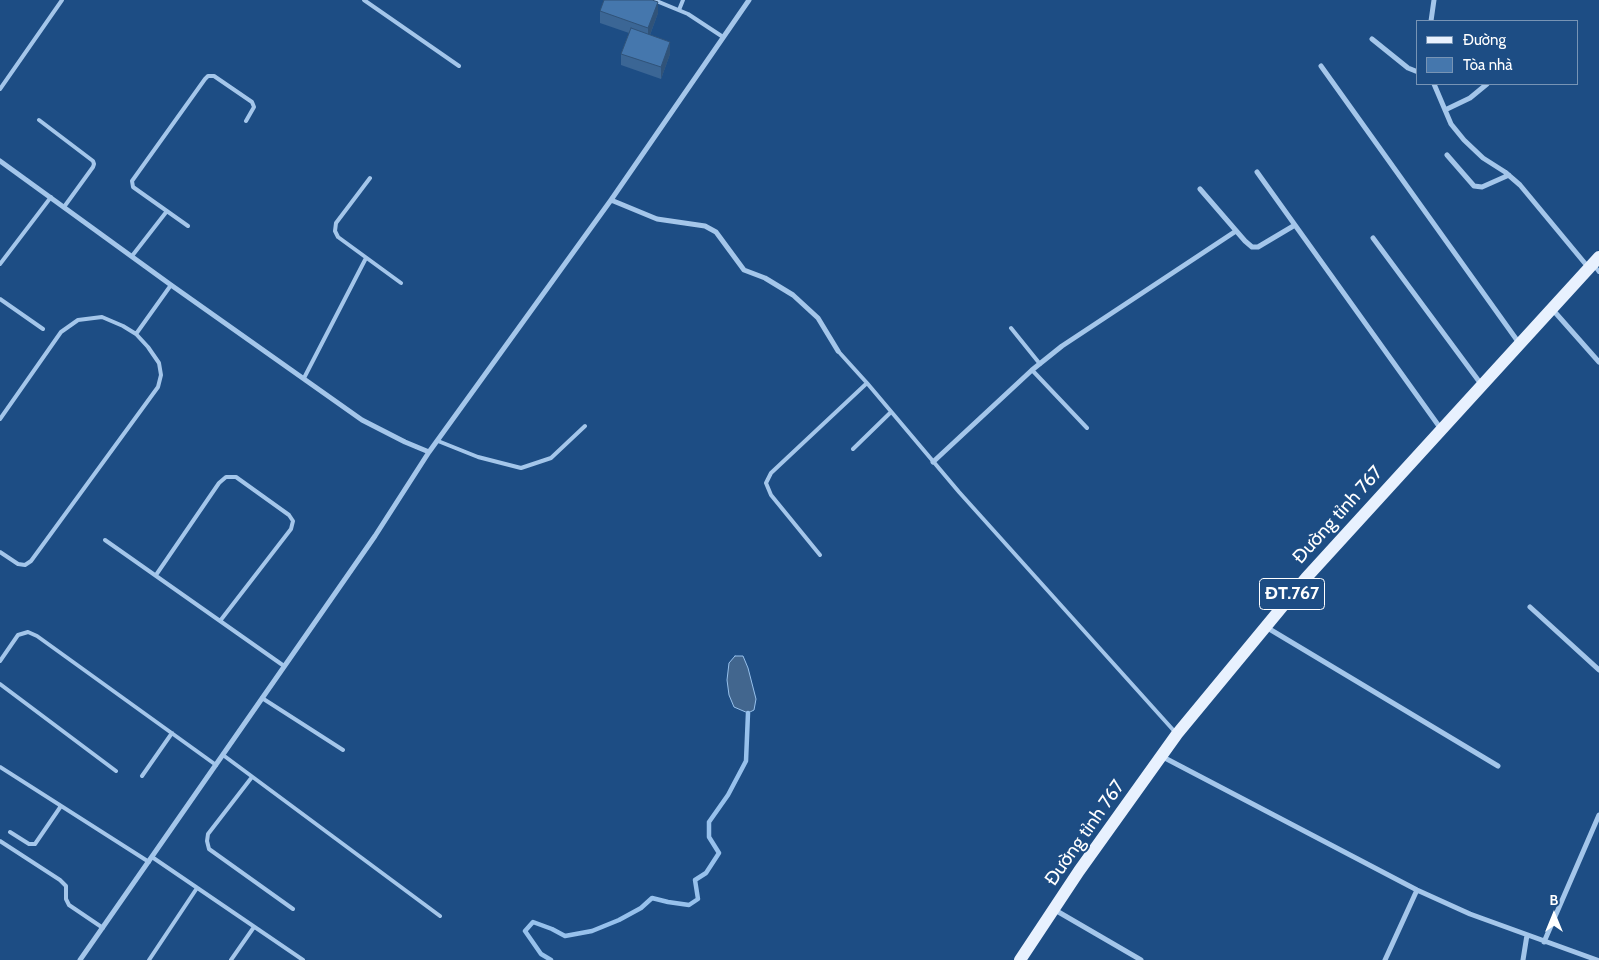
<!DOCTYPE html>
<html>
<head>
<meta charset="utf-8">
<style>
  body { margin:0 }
  #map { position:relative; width:1599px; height:960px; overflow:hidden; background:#1d4d84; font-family:Cabin,sans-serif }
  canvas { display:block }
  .legend { position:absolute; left:1416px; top:20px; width:162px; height:65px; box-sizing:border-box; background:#1d4d84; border:1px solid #7794b5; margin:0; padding:6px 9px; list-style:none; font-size:15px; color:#fff }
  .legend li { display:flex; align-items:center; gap:10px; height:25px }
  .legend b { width:25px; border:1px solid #7794b5 }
  .north { position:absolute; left:1529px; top:890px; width:50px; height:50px; -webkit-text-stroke:4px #1d4d84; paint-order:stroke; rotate:0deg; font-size:14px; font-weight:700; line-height:20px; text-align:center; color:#fff }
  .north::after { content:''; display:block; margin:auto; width:18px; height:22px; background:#fff; clip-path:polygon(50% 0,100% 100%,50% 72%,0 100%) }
</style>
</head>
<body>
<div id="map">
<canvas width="1599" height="960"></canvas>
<ul class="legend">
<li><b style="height:6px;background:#e8f1fe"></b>Đường</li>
<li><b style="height:14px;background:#4577ad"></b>Tòa nhà</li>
</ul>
<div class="north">B</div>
</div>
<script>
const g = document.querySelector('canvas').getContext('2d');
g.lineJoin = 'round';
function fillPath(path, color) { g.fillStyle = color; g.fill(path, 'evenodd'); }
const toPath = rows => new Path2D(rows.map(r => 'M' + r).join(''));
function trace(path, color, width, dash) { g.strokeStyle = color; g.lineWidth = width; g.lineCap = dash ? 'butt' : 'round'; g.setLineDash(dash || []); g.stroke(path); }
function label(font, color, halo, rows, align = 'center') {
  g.font = font + ' Cabin,sans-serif'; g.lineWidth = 4; g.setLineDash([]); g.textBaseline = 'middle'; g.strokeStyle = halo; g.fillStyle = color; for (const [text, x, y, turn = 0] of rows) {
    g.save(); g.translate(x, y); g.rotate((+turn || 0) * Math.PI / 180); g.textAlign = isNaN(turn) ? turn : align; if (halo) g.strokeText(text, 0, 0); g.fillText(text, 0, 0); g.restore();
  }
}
const water = toPath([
  [735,656,743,656,748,668,756,699,754,710,748,713,734,707,729,695,727,680,729,663,735,656]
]);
const stream = toPath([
  [551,960,541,954,525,931,533,922,552,929,565,936,592,931,619,920,641,908,652,898,668,902,689,905,698,899,695,880,706,873,719,853,709,837,709,822,728,795,746,761,748,713]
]);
const lane = toPath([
  [364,0,459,66],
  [654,0,688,14,723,37],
  [679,10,683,0],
  [0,89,62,0],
  [39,120,93,161,94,164,93,167,64,207],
  [370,178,336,223,335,231,338,237,401,283],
  [188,226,133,187,132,181,205,79,208,76,214,76,252,102,254,107,246,121],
  [132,256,167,211],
  [0,264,51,197],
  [1594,265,1599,272],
  [0,299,43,329],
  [1011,328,1040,364],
  [136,334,171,285],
  [838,351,867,383,959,492,1175,732],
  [1032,370,1087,428],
  [304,378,366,258],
  [0,419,61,332,78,320,102,317,123,326,136,334,148,347,159,363,161,375,158,387,31,561,25,565,18,564,0,552],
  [438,441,478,457,521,468,551,458,585,426],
  [853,449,891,412],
  [105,540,284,666],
  [820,555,771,495,766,483,771,473,867,383],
  [156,575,219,483,226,477,236,477,289,515,293,521,291,529,220,621],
  [0,661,18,635,28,632,37,636,216,765],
  [0,684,116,771],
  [262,698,343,750],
  [223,755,440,916],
  [0,767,149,862],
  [142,776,172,733],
  [252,777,208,834,207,841,209,849,293,909],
  [10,832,29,844,35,844,61,806],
  [0,841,60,880,66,886,66,899,69,905,103,928],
  [152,857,303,960],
  [149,960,197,888],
  [231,960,254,927]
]);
const street = toPath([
  [1431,21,1434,0],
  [1372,39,1408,68,1418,72],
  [1321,66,1519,343],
  [1434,84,1451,124,1464,140,1483,158,1505,172,1520,185,1588,267],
  [1445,110,1470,98,1487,84],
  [1447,155,1474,186,1482,187,1509,175],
  [0,161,171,285,362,420,405,442,429,452,375,536,80,960],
  [1257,172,1441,429],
  [1200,189,1245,241,1252,247,1258,247,1295,225],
  [611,200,657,219,705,226,716,232,744,270,765,278,793,295,818,318,838,351],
  [1373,238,1481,384],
  [1553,310,1599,362],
  [429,452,611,200,749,0],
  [933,462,1032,370,1062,346,1236,231],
  [1530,607,1599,670],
  [1266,627,1498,766],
  [1161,756,1417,890,1470,914,1597,960],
  [1055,910,1141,960],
  [1544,942,1599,815],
  [1385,960,1417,890],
  [1523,960,1527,935]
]);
const primary = toPath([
  [1020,960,1079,871,1177,734,1306,578,1599,257]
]);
const wall = toPath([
  [600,11,658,13,650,35,670,54,661,79,621,65,621,54,629,33,600,23]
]);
const shadedWall = toPath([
  [658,2,658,13,648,40,648,28],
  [670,42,670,54,661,79,661,67]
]);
const building = toPath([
  [604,0,652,0,658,2,648,28,600,11,604,0],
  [631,28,670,42,661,67,621,54,631,28]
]);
const shields = [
  [1292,594,65]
];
const shieldNames = [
  ["ĐT.767",1292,594]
];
const streetNames = [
  ["Đường tỉnh 767",1338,515,-48],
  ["Đường tỉnh 767",1085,833,-55]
];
fillPath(water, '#42668e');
trace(water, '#97c1ec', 1);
trace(stream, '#97c1ec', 4.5);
trace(lane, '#a4c6ea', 4);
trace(street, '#a4c6ea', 5);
trace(primary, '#e8f1fe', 12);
fillPath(wall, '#3b6695');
fillPath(shadedWall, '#305379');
fillPath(building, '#4577ad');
trace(building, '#305379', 1);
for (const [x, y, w] of shields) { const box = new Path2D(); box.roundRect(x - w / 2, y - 15.5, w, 31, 4); g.fillStyle = '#1d4d84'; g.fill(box); trace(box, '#fff', 1); }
label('bold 18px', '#fff', null, shieldNames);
label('19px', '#fff', '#1d4d84', streetNames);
</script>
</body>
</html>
